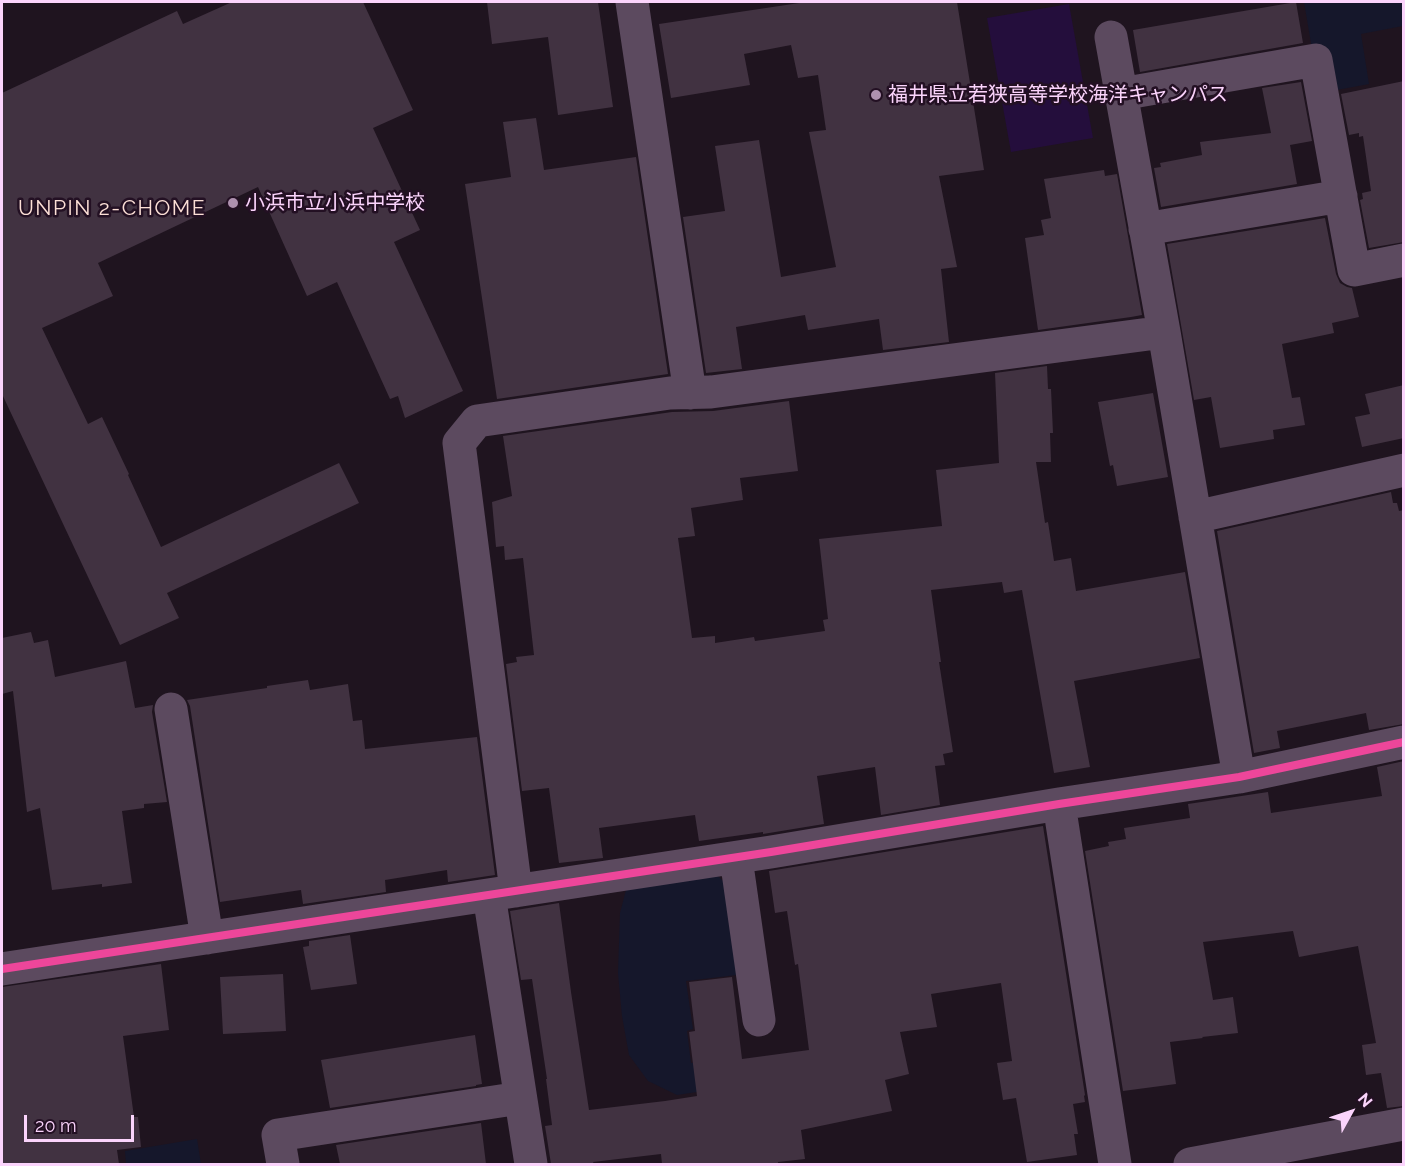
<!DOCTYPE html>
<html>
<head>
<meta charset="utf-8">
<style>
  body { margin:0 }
  #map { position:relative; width:1405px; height:1166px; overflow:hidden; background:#1f141f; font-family:Raleway,sans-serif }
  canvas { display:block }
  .frame { position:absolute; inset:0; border:3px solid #fbd4fc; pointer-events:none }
  .north { position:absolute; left:1321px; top:1082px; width:60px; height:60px; -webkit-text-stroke:4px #231023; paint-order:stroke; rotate:50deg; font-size:16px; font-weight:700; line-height:24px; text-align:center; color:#fbd4fc }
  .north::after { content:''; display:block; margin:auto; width:21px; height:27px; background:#fbd4fc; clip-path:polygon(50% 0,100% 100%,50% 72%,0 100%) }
  .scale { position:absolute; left:24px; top:1115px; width:110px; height:27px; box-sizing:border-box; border:3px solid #fbd4fc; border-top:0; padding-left:8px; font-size:18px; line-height:21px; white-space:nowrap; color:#fbd4fc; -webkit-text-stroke:4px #231023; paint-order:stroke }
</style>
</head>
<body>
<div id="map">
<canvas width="1405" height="1166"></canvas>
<div class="frame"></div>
<div class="north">N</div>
<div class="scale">20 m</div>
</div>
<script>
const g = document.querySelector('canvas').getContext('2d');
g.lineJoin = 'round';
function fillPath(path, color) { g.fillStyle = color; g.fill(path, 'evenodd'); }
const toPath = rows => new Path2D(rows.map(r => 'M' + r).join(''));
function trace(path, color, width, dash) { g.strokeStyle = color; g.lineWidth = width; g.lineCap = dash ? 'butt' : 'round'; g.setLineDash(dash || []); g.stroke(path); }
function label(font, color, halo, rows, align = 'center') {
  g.font = font + ' Raleway,"Noto Sans JP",sans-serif'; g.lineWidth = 5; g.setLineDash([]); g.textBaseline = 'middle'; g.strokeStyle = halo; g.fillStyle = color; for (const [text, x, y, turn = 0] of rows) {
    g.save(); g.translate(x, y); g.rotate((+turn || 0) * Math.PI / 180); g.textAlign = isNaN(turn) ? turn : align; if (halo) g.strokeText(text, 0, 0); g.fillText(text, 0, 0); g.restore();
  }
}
const green = toPath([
  [1304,2,1403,2,1403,26,1361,34,1369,84,1326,92,1313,55],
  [717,875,726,884,737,975,686,981,693,1029,687,1031,691,1063,740,1056,744,1085,677,1095,648,1081,629,1055,622,1016,618,973,620,913,626,890],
  [197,1139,201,1164,126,1164,125,1151]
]);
const water = toPath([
  [1069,4,1093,138,1011,152,987,18]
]);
const building = toPath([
  [232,2,363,2,413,110,373,128,420,230,394,242,463,391,405,418,398,396,390,399,337,282,307,296,258,187,98,263,113,296,42,328,88,424,102,417,129,474,128,475,161,547,339,463,359,503,167,593,179,618,120,645,2,394,2,93,177,11,183,24],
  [487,2,598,2,613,107,558,115,548,37,492,44],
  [806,2,957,2,984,170,939,176,957,267,941,269,949,342,883,350,879,319,808,330,805,315,736,327,742,369,706,373,683,217,725,211,715,146,759,140,781,277,836,267,809,132,826,130,818,75,798,78,791,45,744,54,750,85,671,98,659,24],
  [1296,2,1303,43,1140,72,1133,30],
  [1404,81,1404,242,1369,248,1360,200,1363,199,1362,193,1371,191,1363,136,1359,137,1359,133,1349,135,1341,94],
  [1301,82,1312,141,1290,145,1297,184,1161,207,1154,168,1161,167,1160,163,1202,155,1200,142,1271,133,1262,88],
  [536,118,544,170,636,157,668,374,497,399,465,184,511,177,503,122],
  [1104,170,1105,176,1117,174,1142,315,1131,317,1038,330,1025,238,1044,235,1041,220,1051,218,1044,179],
  [1325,218,1336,274,1340,283,1347,287,1352,288,1359,317,1332,323,1334,333,1282,344,1292,398,1300,397,1305,425,1273,430,1274,439,1220,448,1211,397,1194,400,1167,244],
  [1047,366,1048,389,1051,389,1053,433,1050,433,1051,462,1036,462,1045,523,1048,522,1054,561,1071,558,1076,591,1185,572,1200,658,1074,681,1090,767,1054,773,1022,590,1004,593,1002,582,931,590,941,662,939,662,953,752,943,754,945,765,935,766,940,805,881,815,875,767,817,776,824,824,763,834,763,832,699,841,695,815,599,828,603,858,559,863,549,788,522,791,506,664,517,662,516,657,534,655,523,558,505,560,504,546,496,547,492,502,512,496,503,436,672,412,713,411,789,401,798,471,740,478,743,500,691,508,695,536,678,538,692,638,715,636,715,643,754,637,755,641,825,631,823,620,828,619,819,539,942,526,936,470,999,463,995,373],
  [1404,385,1404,438,1362,447,1355,417,1370,414,1365,394],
  [1153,393,1168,477,1117,486,1113,465,1110,466,1098,402],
  [1391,492,1393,503,1397,503,1399,511,1404,510,1404,724,1369,730,1366,713,1277,731,1280,748,1254,753,1217,531],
  [31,632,34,643,48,640,55,677,126,661,135,708,153,705,152,712,167,802,144,804,144,808,122,811,132,883,102,887,102,884,52,890,40,808,27,812,13,691,2,694,2,638],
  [308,680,310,690,348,684,353,721,362,720,365,749,477,737,495,875,448,882,447,870,385,880,386,892,303,904,301,890,220,902,190,706,187,700,267,688,267,686],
  [1404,761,1404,1106,1387,1108,1381,1073,1366,1075,1362,1045,1376,1043,1358,946,1299,957,1293,931,1203,942,1213,1000,1233,997,1238,1033,1202,1037,1203,1038,1170,1042,1176,1084,1123,1091,1085,851,1109,846,1108,842,1126,839,1124,828,1190,818,1188,804,1268,792,1271,813,1382,796,1377,767],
  [1043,826,1085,1095,1084,1096,1085,1102,1073,1104,1078,1134,1074,1134,1077,1155,1027,1162,1016,1098,1003,1100,997,1063,1012,1061,1001,983,931,994,937,1027,900,1032,909,1074,885,1080,892,1111,801,1130,805,1159,778,1162,778,1164,662,1164,661,1154,593,1162,594,1164,551,1164,545,1126,552,1125,546,1079,547,1079,532,979,521,980,510,911,559,903,571,992,589,1110,665,1101,697,1096,689,1032,695,1031,689,982,732,977,742,1059,809,1050,798,964,795,965,787,911,775,913,769,871],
  [350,935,357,984,311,990,303,947,309,946,309,941],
  [161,964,169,1030,123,1036,134,1117,138,1117,141,1147,117,1150,119,1164,2,1164,2,987],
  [283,974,286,1031,223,1034,220,977],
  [475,1035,482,1084,476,1085,476,1086,330,1108,321,1060],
  [481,1123,486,1164,340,1164,336,1145]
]);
const minor = toPath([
  [632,2,690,393],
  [1111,37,1164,332,1239,777],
  [1121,94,1316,60,1354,270,1404,260],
  [1145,229,1341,196],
  [1195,517,1404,470],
  [171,709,207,938],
  [1059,804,1115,1164],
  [736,858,759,1020],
  [516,891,459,443,477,421,670,393,711,392,1164,332],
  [489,895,531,1164],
  [2,969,771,852,1059,804,1239,777,1404,742],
  [283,1164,278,1135,520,1098],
  [1190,1164,1404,1124]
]);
const cycleway = toPath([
  [2,969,771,852,1059,804,1239,777,1404,742]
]);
const markers = [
  [876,95,6,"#ae91af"],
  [233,203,6,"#ae91af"]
];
const poiNames = [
  ["福井県立若狭高等学校海洋キャンパス",888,95],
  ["小浜市立小浜中学校",245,203]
];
const neighbourhoodNames = [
  ["UNPIN 2-CHOME",112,209]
];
fillPath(green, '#15172b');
fillPath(water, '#240e3c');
fillPath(building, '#413241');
trace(minor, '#5c4a5f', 33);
trace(cycleway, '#ed469a', 8);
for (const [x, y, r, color] of markers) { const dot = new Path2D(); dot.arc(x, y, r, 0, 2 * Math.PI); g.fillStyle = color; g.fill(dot); trace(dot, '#231023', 2); }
label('20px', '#fbd4fc', '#231023', poiNames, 'left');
g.letterSpacing = '1.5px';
label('21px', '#fcdfd6', '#231023', neighbourhoodNames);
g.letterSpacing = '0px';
</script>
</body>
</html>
